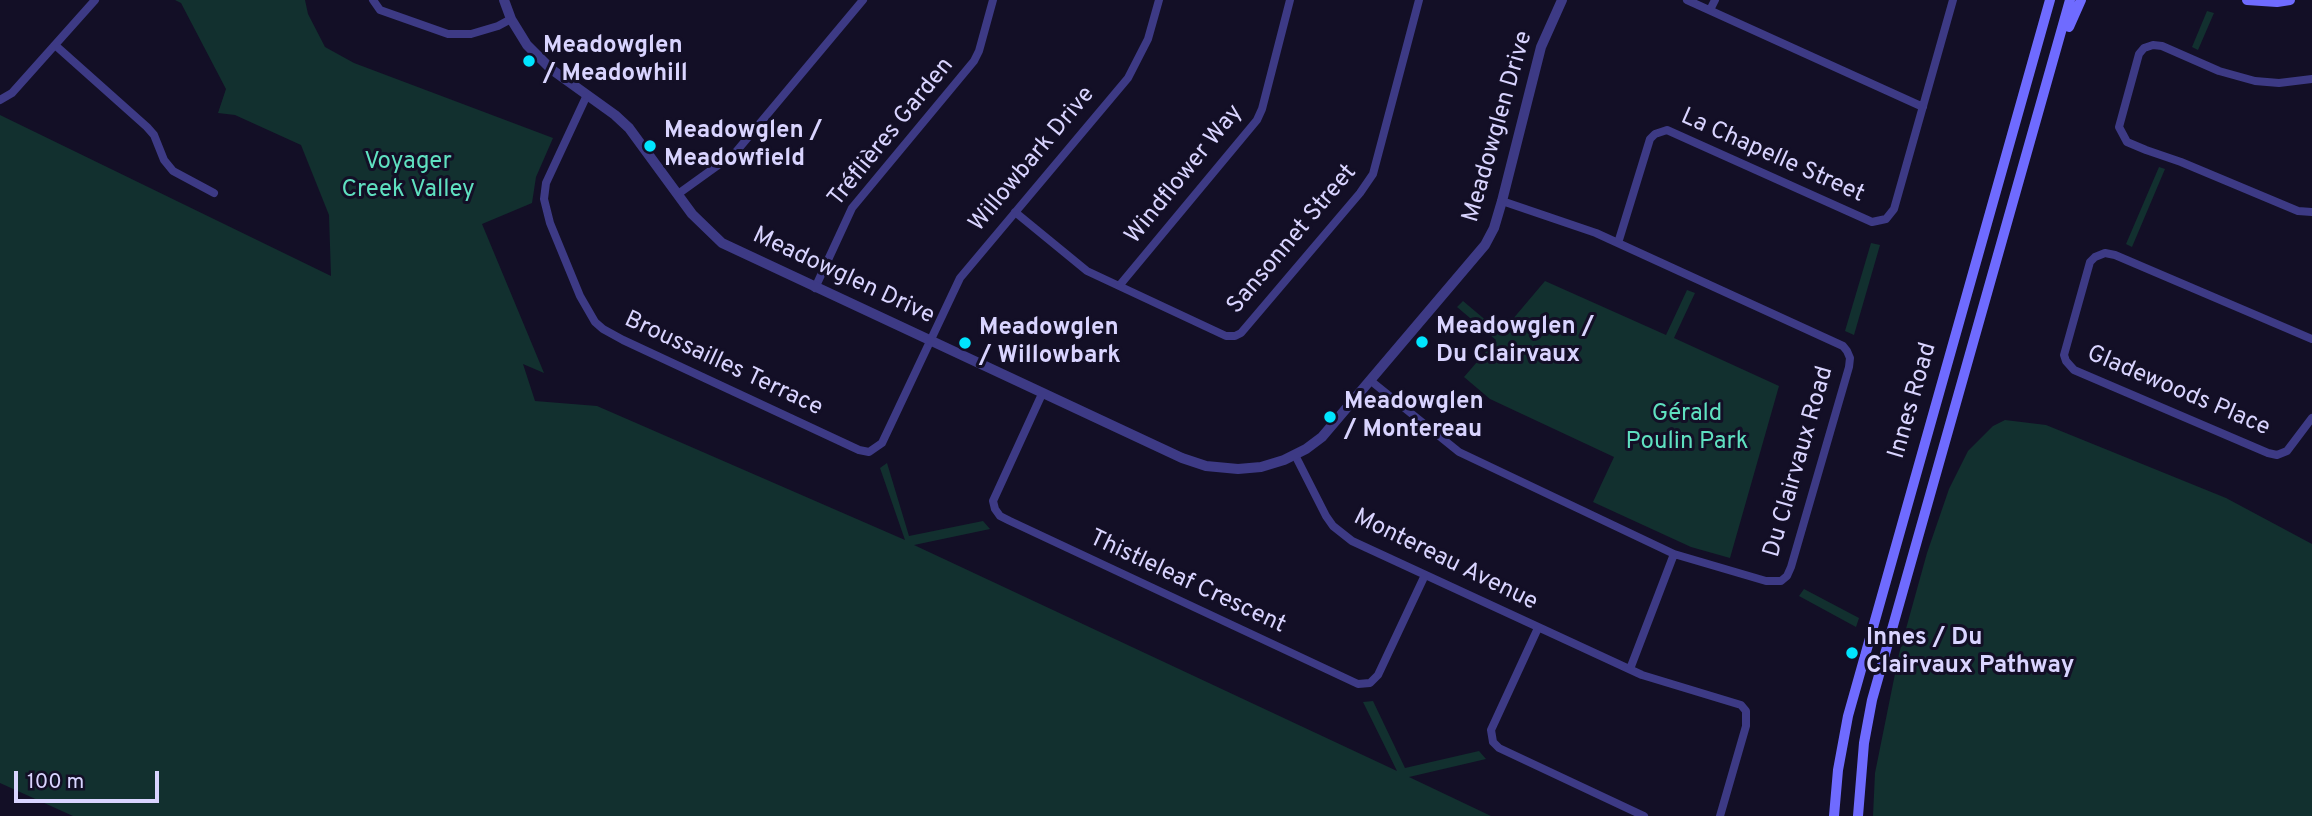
<!DOCTYPE html>
<html>
<head>
<meta charset="utf-8">
<style>
  body { margin:0 }
  #map { position:relative; width:2312px; height:816px; overflow:hidden; background:#130f26; font-family:Overpass,sans-serif }
  canvas { display:block }
  .scale { position:absolute; left:14px; top:771px; width:145px; height:32px; box-sizing:border-box; border:4px solid #d9d4ff; border-top:0; padding-left:9px; font-size:21px; line-height:24px; white-space:nowrap; color:#d9d4ff; -webkit-text-stroke:5px #130f26; paint-order:stroke }
</style>
</head>
<body>
<div id="map">
<canvas width="2312" height="816"></canvas>
<div class="scale">100 m</div>
</div>
<script>
const g = document.querySelector('canvas').getContext('2d');
g.lineJoin = 'round';
function fillPath(path, color) { g.fillStyle = color; g.fill(path, 'evenodd'); }
const toPath = rows => new Path2D(rows.map(r => 'M' + r).join(''));
function trace(path, color, width, dash) { g.strokeStyle = color; g.lineWidth = width; g.lineCap = dash ? 'butt' : 'round'; g.setLineDash(dash || []); g.stroke(path); }
function label(font, color, halo, rows, align = 'center') {
  g.font = font + ' Overpass,sans-serif'; g.lineWidth = 6; g.setLineDash([]); g.textBaseline = 'middle'; g.strokeStyle = halo; g.fillStyle = color; for (const [text, x, y, turn = 0] of rows) {
    g.save(); g.translate(x, y); g.rotate((+turn || 0) * Math.PI / 180); g.textAlign = isNaN(turn) ? turn : align; if (halo) g.strokeText(text, 0, 0); g.fillText(text, 0, 0); g.restore();
  }
}
const green = toPath([
  [175,0,305,0,308,14,325,47,354,63,553,138,536,177,532,203,482,224,544,373,523,364,535,401,597,406,905,540,880,468,887,463,909,536,983,521,990,529,914,545,1397,771,1363,702,1373,701,1405,768,1479,751,1486,759,1409,777,1491,816,73,816,0,783,0,115,331,276,329,215,301,145,235,115,218,113,226,89,181,3],
  [2207,11,2214,13,2198,50,2192,47],
  [2159,167,2165,169,2132,247,2126,244],
  [1871,243,1880,245,1854,335,1845,331],
  [1545,281,1666,335,1687,290,1695,293,1674,338,1779,386,1730,558,1691,547,1593,502,1614,457,1490,399,1464,377,1496,340,1457,307,1463,301,1501,333],
  [2005,420,2046,425,2226,498,2312,544,2312,816,1873,816,1875,773,1899,654,1927,553,1949,489,1968,451,1993,426],
  [1804,589,1859,618,1856,627,1799,596]
]);
const minor = toPath([
  [373,0,380,10,448,34,471,34,498,26,511,19],
  [1687,0,1923,107],
  [1710,10,1715,0],
  [55,45,147,127,154,135,164,160,173,171,214,193],
  [2312,79,2279,83,2255,81,2219,71,2162,46,2153,45,2144,48,2139,54,2119,127,2127,142,2146,150,2181,162,2298,211,2312,212],
  [587,95,546,183,544,199,550,223,580,296,595,322,603,329,623,340,859,450,869,452,882,443,960,278,1128,78,1148,39,1159,0],
  [0,100,12,93,95,0],
  [678,194,735,153,863,0],
  [1015,212,1087,271,1226,336,1235,336,1241,333,1360,193,1373,174,1419,0],
  [1618,243,1650,139,1655,134,1667,130,1872,222,1886,219,1894,209,1953,0],
  [1119,286,1257,120,1262,109,1290,0],
  [815,288,852,208,974,61,979,51,993,0],
  [2312,339,2115,255,2105,253,2095,257,2090,262,2064,355,2066,361,2074,370,2268,453,2277,455,2287,451,2312,418],
  [1371,381,1459,452,1674,554,1766,581,1781,581,1787,576,1791,567,1849,367,1850,358,1847,351,1843,346,1596,233,1502,201],
  [1042,394,993,501,995,509,1000,516,1010,521,1358,684,1370,683,1378,675,1425,575],
  [1295,455,1326,516,1333,526,1352,541,1642,675,1741,705,1746,711,1746,726,1720,816],
  [1538,628,1491,730,1493,742,1499,748,1644,816],
  [1630,669,1674,554]
]);
const tertiary = toPath([
  [504,0,511,19,527,45,551,69,615,115,629,128,692,214,722,243,1182,458,1206,466,1238,469,1261,467,1284,460,1306,449,1322,437,1485,245,1494,228,1502,201,1541,47,1562,0]
]);
const secondary = toPath([
  [2247,0,2277,2,2290,0],
  [2069,27,2081,0],
  [1834,816,1838,770,1848,716,2050,0],
  [1858,816,1864,743,1872,700,2070,0]
]);
const markers = [
  [529,61,7,"#00e5ff"],
  [650,146,7,"#00e5ff"],
  [1422,342,7,"#00e5ff"],
  [965,343,7,"#00e5ff"],
  [1330,417,7,"#00e5ff"],
  [1852,653,7,"#00e5ff"]
];
const poiNames = [
  ["Meadowglen",543,47],
  ["/ Meadowhill",543,75],
  ["Meadowglen /",664,132],
  ["Meadowfield",664,160],
  ["Meadowglen /",1436,328],
  ["Du Clairvaux",1436,356],
  ["Meadowglen",979,329],
  ["/ Willowbark",979,357],
  ["Meadowglen",1344,403],
  ["/ Montereau",1344,431],
  ["Innes / Du",1866,639],
  ["Clairvaux Pathway",1866,667]
];
const streetNames = [
  ["Meadowglen Drive",1499,127,-74],
  ["Tréflières Garden",892,133,-51],
  ["La Chapelle Street",1772,157,24],
  ["Willowbark Drive",1033,160,-50],
  ["Windflower Way",1185,175,-51],
  ["Sansonnet Street",1293,240,-50],
  ["Meadowglen Drive",843,277,25],
  ["Broussailles Terrace",723,365,25],
  ["Gladewoods Place",2178,392,23],
  ["Innes Road",1914,401,-74],
  ["Du Clairvaux Road",1800,462,-74],
  ["Montereau Avenue",1445,561,26],
  ["Thistleleaf Crescent",1187,583,25]
];
const parkNames = [
  ["Voyager",408,163],
  ["Creek Valley",408,191],
  ["Gérald",1687,415],
  ["Poulin Park",1687,443]
];
fillPath(green, '#12302f');
trace(minor, '#3d3a85', 8);
trace(tertiary, '#3d3a85', 10);
trace(secondary, '#6f6bff', 10);
for (const [x, y, r, color] of markers) { const dot = new Path2D(); dot.arc(x, y, r, 0, 2 * Math.PI); g.fillStyle = color; g.fill(dot); trace(dot, '#130f26', 2.5); }
label('bold 24px', '#d9d4ff', '#130f26', poiNames, 'left');
label('24px', '#d9d4ff', '#130f26', streetNames);
label('24px', '#5fe0c0', '#130f26', parkNames);
</script>
</body>
</html>
